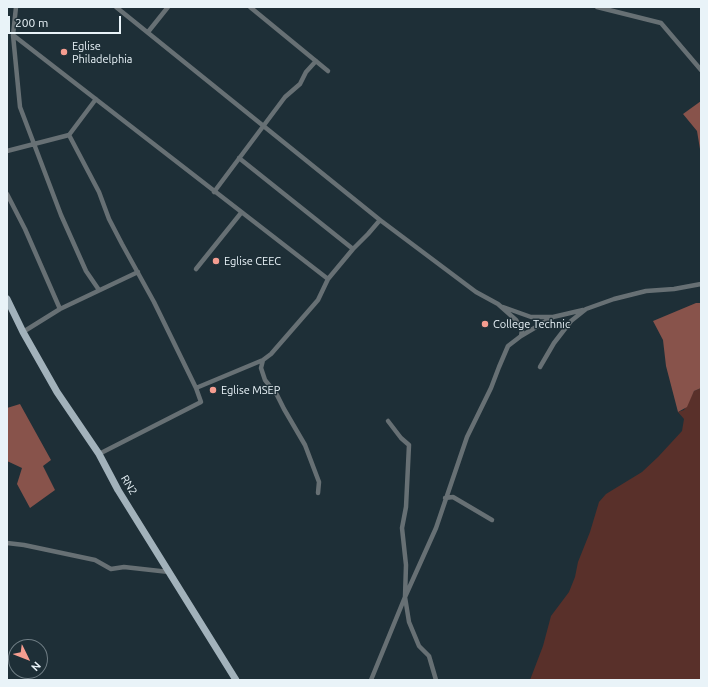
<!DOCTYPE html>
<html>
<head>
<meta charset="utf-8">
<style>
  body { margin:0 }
  #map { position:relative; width:708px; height:687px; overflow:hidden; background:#1e2f37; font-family:Ubuntu,sans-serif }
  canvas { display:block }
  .frame { position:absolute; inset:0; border:8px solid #e9f3f8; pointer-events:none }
  .north { position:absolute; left:8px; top:639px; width:40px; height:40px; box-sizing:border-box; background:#1e2f37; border:1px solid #6f7d84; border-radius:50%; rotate:133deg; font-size:11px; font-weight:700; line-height:16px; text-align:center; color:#e9f3f8 }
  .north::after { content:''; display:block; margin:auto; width:14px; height:18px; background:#f59d90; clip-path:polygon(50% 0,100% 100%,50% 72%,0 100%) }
  .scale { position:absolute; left:8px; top:16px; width:113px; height:18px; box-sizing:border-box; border:2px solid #e9f3f8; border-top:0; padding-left:5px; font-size:12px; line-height:14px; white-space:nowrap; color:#e9f3f8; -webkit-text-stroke:3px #1e2f37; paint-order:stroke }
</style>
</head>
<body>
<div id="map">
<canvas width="708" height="687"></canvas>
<div class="frame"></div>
<div class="north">N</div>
<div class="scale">200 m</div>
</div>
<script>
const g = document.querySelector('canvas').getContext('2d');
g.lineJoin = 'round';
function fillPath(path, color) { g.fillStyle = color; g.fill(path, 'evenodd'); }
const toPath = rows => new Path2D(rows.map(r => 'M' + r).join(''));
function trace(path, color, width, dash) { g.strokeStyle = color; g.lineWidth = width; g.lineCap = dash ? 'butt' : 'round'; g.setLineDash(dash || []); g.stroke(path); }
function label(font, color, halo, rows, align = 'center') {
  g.font = font + ' Ubuntu,sans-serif'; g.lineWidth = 3; g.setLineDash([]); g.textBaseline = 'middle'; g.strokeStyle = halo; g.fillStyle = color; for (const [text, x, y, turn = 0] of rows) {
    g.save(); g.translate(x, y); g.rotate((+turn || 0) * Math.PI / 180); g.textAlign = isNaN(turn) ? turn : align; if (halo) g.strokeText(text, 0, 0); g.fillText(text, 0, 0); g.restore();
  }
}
const green = toPath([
  [701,388,701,680,530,680,543,646,551,616,569,592,575,577,578,562,590,532,599,502,606,494,642,472,658,457,682,431,684,419,678,412,684,410,694,391]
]);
const forest = toPath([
  [701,101,701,155,697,131,683,114],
  [696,303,701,303,701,388,694,391,687,407,678,412,666,366,663,340,653,321],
  [20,404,51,460,43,466,55,490,30,508,17,484,22,468,7,461,7,408]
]);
const street = toPath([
  [16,7,13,35,20,107,61,215,86,271,99,290],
  [116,7,380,220,476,292,498,304,516,320,522,330,521,336],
  [250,7,328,71],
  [597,7,661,23,701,70],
  [148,32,168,7],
  [13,35,328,279],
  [69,135,99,192,109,219,122,244,154,302,196,388,201,402,99,454],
  [7,151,69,135,96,99],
  [239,158,353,249],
  [214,192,285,97,300,84,306,72,316,61],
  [7,194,25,229,60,309],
  [196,269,241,213],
  [503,307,531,317,553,317,583,310],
  [23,332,60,309,138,272],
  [263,360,261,368,265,380,277,395,284,409,305,445,319,482,318,493],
  [540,367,554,343,571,321,586,309,614,299,646,291,674,289,701,284],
  [196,388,263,360,271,354,318,300,328,279,353,249,368,234,380,220],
  [388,421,401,438,409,445,406,507,402,528,406,565,405,597,409,622,419,646,429,656,436,680],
  [445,498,453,497,492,520],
  [7,543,24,545,95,560,111,569,124,567,169,572],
  [371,680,405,597,436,528,467,437,491,388,499,367,508,346,521,336,553,317]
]);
const primary = toPath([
  [7,299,23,332,57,392,99,454,118,490,236,680]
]);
const markers = [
  [64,52,4,"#f59d90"],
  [216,261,4,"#f59d90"],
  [485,324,4,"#f59d90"],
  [213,390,4,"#f59d90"]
];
const poiNames = [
  ["Eglise",72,46],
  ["Philadelphia",72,59],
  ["Eglise CEEC",224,261],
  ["College Technic",493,324],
  ["Eglise MSEP",221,390]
];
const streetNames = [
  ["RN2",129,485,59]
];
fillPath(green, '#59302a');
fillPath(forest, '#88534b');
trace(street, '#677074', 4.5);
trace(primary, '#a2b2bb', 7);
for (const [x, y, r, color] of markers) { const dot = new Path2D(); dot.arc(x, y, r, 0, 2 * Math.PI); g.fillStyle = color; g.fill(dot); trace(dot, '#1e2f37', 1.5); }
label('11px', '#e9f3f8', '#1e2f37', poiNames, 'left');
label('11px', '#e9f3f8', '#1e2f37', streetNames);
</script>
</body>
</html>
